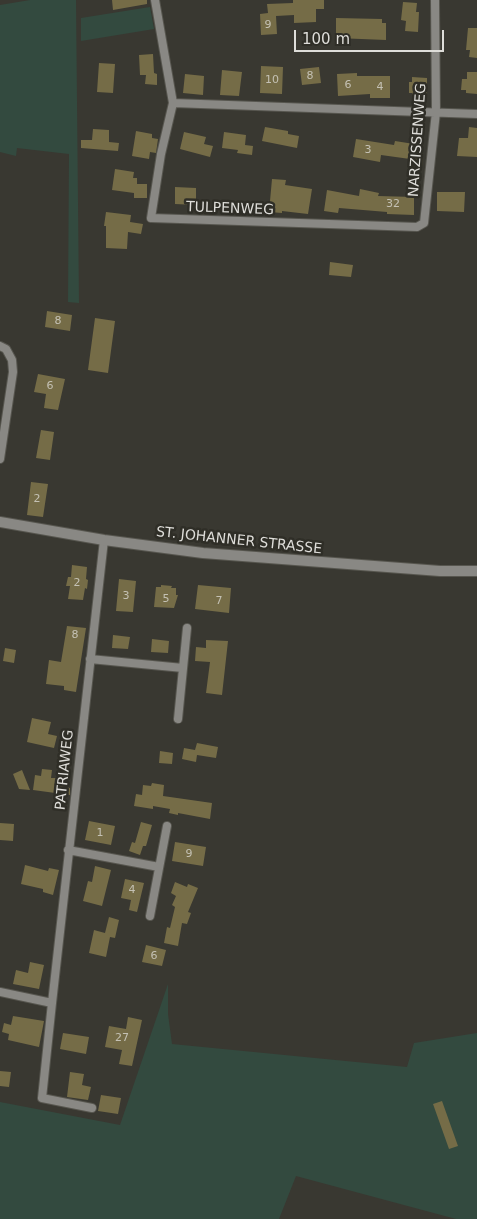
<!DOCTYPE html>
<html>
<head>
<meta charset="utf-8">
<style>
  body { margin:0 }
  #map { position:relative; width:477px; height:1219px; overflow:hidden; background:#393831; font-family:"DejaVu Sans",sans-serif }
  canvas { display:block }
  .scale { position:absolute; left:294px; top:30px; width:150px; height:22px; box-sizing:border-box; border:2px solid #deddd9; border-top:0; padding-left:6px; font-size:15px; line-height:18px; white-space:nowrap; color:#deddd9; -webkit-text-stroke:4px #2f2e27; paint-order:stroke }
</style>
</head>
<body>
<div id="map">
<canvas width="477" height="1219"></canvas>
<div class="scale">100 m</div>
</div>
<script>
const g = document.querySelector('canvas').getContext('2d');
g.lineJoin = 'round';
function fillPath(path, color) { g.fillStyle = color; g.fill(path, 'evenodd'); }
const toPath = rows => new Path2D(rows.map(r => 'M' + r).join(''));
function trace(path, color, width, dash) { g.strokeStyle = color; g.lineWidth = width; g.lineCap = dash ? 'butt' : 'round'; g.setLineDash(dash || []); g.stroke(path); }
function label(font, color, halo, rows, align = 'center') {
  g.font = font + ' "DejaVu Sans",sans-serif'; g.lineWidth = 5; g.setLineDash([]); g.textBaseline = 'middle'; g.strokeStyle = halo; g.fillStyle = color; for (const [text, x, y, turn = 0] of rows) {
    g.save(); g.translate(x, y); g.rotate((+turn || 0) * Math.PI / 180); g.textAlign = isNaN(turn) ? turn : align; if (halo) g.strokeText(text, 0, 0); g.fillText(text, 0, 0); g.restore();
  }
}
const green = toPath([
  [30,0,76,0,79,303,68,302,69,154,17,148,16,156,0,152,0,5],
  [150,7,154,29,81,41,81,18],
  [168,984,168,1014,172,1044,407,1067,414,1043,477,1033,477,1219,456,1219,296,1176,279,1219,0,1219,0,1102,120,1125]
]);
const building = toPath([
  [112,0,147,0,147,4,113,10],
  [293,0,324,0,324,9,316,9,316,22,294,23,294,15,276,16,277,34,261,35,260,14,268,13,267,4,293,3],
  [403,2,417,3,416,12,419,12,418,32,405,31,406,21,401,20],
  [336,18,382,19,382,23,386,23,386,40,336,38],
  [468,28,477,28,477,58,469,57,470,50,466,50],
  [153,54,154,73,157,74,157,85,145,84,146,75,140,75,139,55],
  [99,63,115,64,113,93,97,92],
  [261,66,283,67,282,94,260,93],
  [319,67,321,83,302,85,300,69],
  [222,70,242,72,239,96,220,95],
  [467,72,477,72,477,94,466,93,466,90,461,90,462,79,467,79],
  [357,73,357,76,390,76,390,98,370,98,370,94,338,96,337,74],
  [185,74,204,76,203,95,183,93],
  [412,77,427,78,427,95,412,95,412,93,409,93,409,82,412,82],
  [265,127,288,131,288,134,299,136,297,148,262,141],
  [469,127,477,128,477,157,457,156,459,138,468,138],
  [93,129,109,130,109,142,119,143,118,151,81,148,81,140,92,140],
  [136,131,152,134,152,138,158,139,156,153,150,152,149,159,132,156],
  [184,132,206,137,204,144,213,146,210,157,180,149],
  [224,132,246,135,245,145,253,146,252,155,237,153,238,150,222,148],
  [356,139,394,145,395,141,414,144,412,151,423,153,422,166,409,164,410,159,381,155,380,162,353,157],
  [115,169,134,172,133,178,137,178,137,184,147,184,147,198,134,198,134,193,112,190],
  [272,179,286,180,285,185,312,189,308,214,282,211,282,213,269,212],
  [175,187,196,188,196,205,175,204],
  [360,189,379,193,378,196,414,197,414,215,387,214,387,212,339,208,338,213,324,211,327,190,359,196],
  [437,192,465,192,464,212,437,211],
  [106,212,131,215,130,222,143,224,141,234,128,232,127,249,106,248,106,226,104,226],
  [330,262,353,265,351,277,329,275],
  [47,311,72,315,70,331,45,327],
  [95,318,115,321,108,373,88,370],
  [38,374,65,379,58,410,44,408,46,394,34,392],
  [41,430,54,432,50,460,36,458],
  [31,482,48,484,43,517,27,515],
  [72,565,87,567,86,579,88,580,87,589,85,588,83,600,68,599,70,586,66,586,68,577,71,577],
  [119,579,136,581,133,612,116,611],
  [161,585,172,586,171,588,176,588,176,595,178,595,174,608,154,607,156,587,161,587],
  [198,585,231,588,229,613,195,609],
  [67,626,86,628,76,692,64,690,64,686,46,684,49,660,61,662],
  [113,635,130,637,128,649,112,648],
  [152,639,169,641,168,653,151,652],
  [206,640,228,641,222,695,206,693,210,662,195,661,196,647,206,648],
  [5,648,16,650,14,663,3,661],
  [32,718,51,722,48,734,57,736,54,748,27,742],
  [197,743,218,747,216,758,197,755,196,762,182,759,184,748,195,750],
  [160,751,173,753,172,764,159,763],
  [42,769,52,770,51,778,56,778,55,785,70,788,70,795,33,790,35,775,41,776],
  [22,770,30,790,19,789,13,774],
  [152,783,164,785,163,796,212,803,210,819,178,813,178,815,169,813,170,809,153,806,153,809,134,806,136,794,142,795,143,785,151,786],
  [89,821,115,826,111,845,85,840],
  [141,822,152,825,146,846,143,846,140,855,129,851,132,842,135,843],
  [0,823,14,824,13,841,0,840],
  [175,842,206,847,203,866,172,861],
  [25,865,48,871,49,868,59,870,53,895,43,892,43,889,21,884],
  [95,866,111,870,102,906,83,901,88,881,92,882],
  [125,879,144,883,137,912,129,910,131,900,121,898],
  [175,882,187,887,188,884,198,888,188,912,191,913,187,924,182,923,178,946,164,943,167,927,170,928,175,907,172,905,176,896,171,893],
  [109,917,119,920,115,938,110,937,106,957,89,953,94,930,105,933],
  [146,945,166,950,162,966,142,962],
  [30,962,44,965,39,989,13,984,16,970,28,973],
  [13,1016,44,1021,39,1047,8,1040,9,1034,2,1032,4,1023,11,1025],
  [128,1017,142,1020,132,1066,119,1064,122,1050,105,1047,109,1026,126,1029],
  [63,1033,89,1037,86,1054,60,1049],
  [0,1071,11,1072,9,1087,0,1086],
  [70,1072,84,1074,82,1085,91,1087,88,1100,67,1097],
  [101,1095,121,1098,118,1114,98,1111],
  [442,1101,458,1146,449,1149,433,1104]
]);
const minor = toPath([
  [155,0,173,103,161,154,151,218,417,227,424,223,436,112,435,0],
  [173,103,477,114],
  [0,346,6,349,12,360,13,372,0,459],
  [90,659,183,668],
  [178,719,187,628],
  [68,850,159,867],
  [150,916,167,826],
  [0,992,52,1003,104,540],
  [52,1003,42,1098,92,1108]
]);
const tertiary = toPath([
  [0,522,104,540,203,553,440,571,477,571]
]);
const numberNames = [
  ["9",268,25],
  ["8",310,76],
  ["10",272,80],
  ["6",348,85],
  ["4",380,87],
  ["3",368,150],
  ["32",393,204],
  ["8",58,321],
  ["6",50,386],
  ["2",37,499],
  ["2",77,583],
  ["3",126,596],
  ["5",166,599],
  ["7",219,601],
  ["8",75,635],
  ["1",100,833],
  ["9",189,854],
  ["4",132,890],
  ["6",154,956],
  ["27",122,1038]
];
const streetNames = [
  ["NARZISSENWEG",418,140,-86],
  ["TULPENWEG",230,209,2],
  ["ST. JOHANNER STRASSE",239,541,6],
  ["PATRIAWEG",65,770,-84]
];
fillPath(green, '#334a3f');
fillPath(building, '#756c47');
trace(minor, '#57564f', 10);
trace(tertiary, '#57564f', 12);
trace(minor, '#898884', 8);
trace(tertiary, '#898884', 10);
label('11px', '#c4c1b4', null, numberNames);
label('14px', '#deddd9', '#2f2e27', streetNames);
</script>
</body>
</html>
